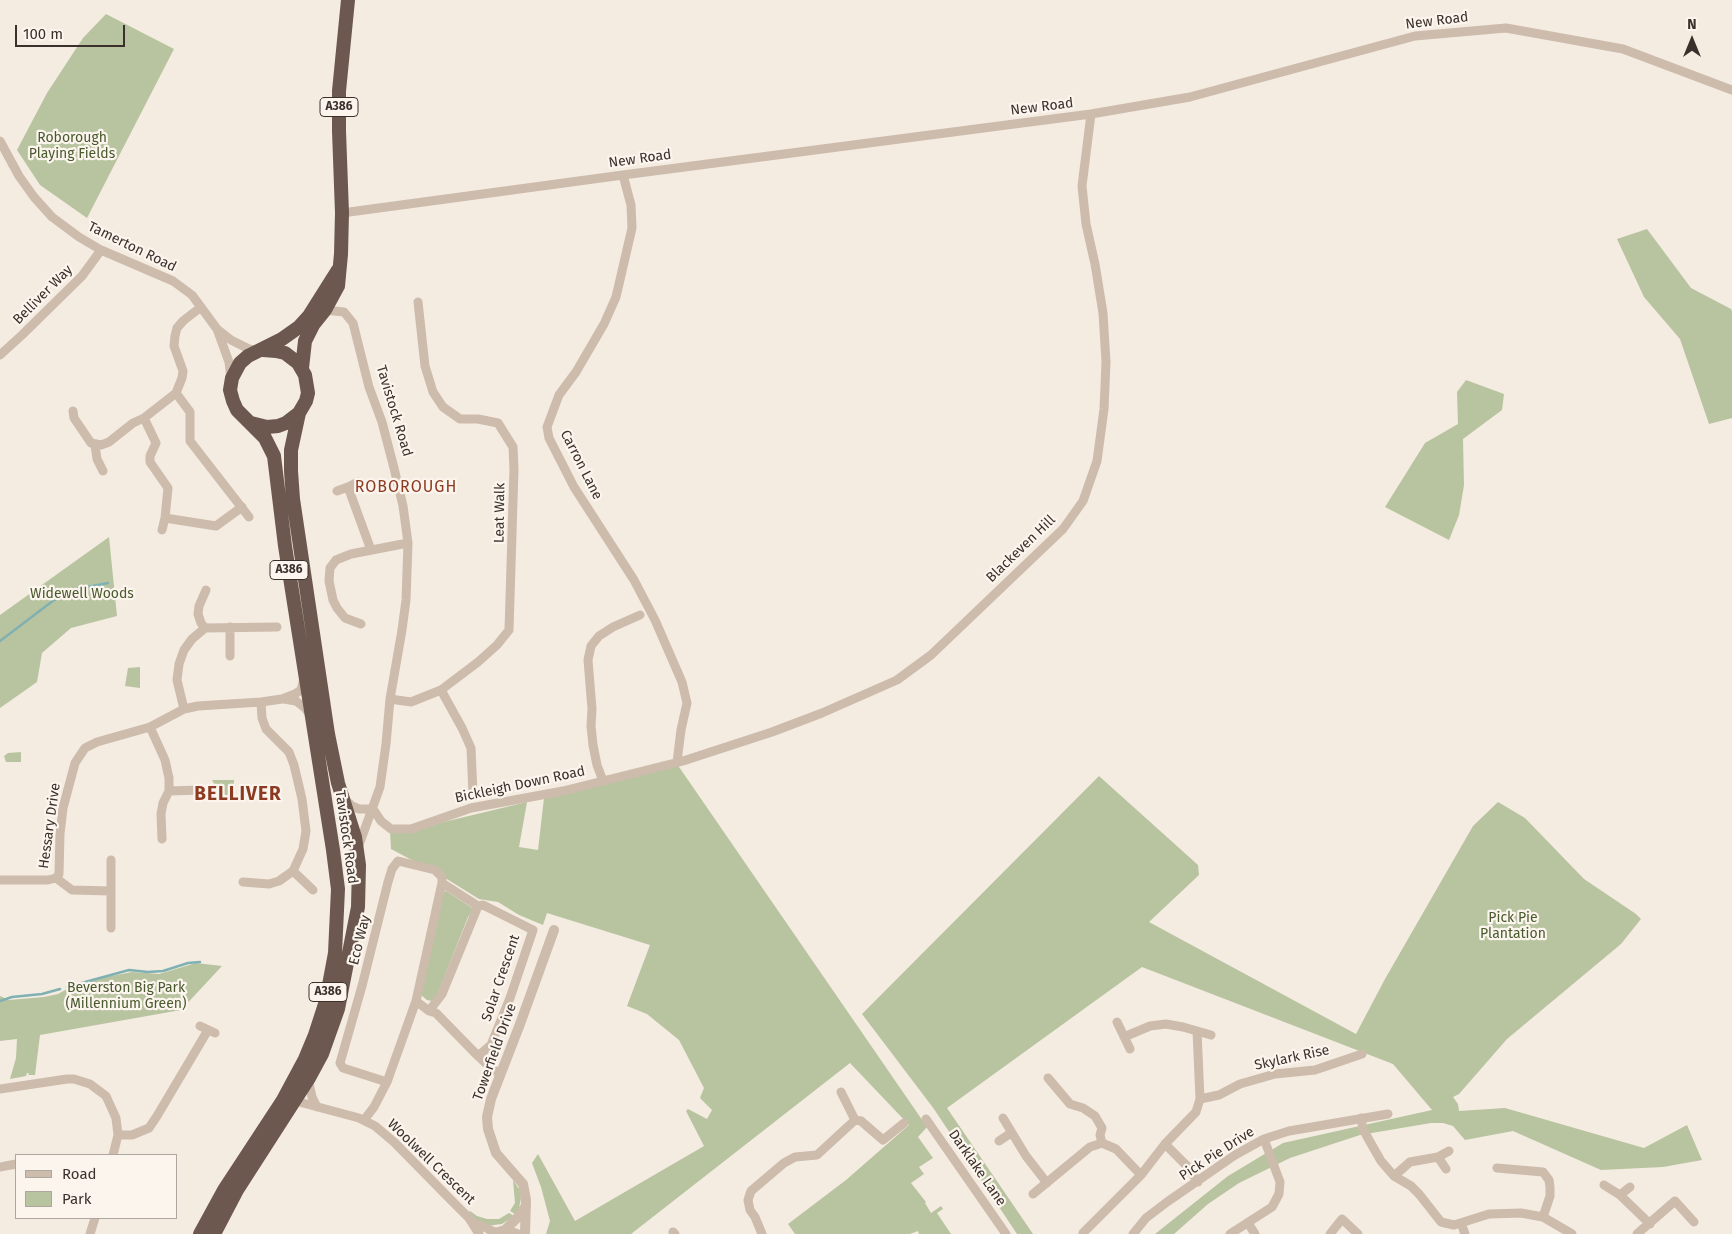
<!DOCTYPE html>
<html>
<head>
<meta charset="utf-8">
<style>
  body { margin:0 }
  #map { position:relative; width:1732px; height:1234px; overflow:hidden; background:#f4ebe1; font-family:"Fira Sans",sans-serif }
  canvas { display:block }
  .legend { position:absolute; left:15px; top:1154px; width:162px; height:65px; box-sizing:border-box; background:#fbf5ee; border:1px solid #aea6a0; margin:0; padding:6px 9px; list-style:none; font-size:15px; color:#3b302b }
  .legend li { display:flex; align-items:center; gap:10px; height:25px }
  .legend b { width:25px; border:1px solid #aea6a0 }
  .north { position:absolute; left:1667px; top:15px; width:50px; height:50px; -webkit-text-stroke:4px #fbf5ee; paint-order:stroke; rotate:0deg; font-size:14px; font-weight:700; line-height:20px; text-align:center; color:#3b302b }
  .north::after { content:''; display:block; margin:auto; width:18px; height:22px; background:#3b302b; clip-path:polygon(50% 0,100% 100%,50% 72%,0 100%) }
  .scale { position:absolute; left:15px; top:25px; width:110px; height:22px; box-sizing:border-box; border:2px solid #3b302b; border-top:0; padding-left:6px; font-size:15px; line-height:18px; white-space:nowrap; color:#3b302b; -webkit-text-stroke:4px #fbf5ee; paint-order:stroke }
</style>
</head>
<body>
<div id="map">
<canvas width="1732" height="1234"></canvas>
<ul class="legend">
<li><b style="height:6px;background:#cdbbac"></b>Road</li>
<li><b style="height:14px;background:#b8c4a0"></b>Park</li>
</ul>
<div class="north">N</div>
<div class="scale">100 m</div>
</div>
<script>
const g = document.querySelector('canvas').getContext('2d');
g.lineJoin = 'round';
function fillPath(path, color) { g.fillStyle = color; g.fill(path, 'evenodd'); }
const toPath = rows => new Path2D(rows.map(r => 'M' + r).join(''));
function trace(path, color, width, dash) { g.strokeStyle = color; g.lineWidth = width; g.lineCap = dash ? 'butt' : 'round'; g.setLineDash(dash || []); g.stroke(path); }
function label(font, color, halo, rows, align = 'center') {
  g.font = font + ' "Fira Sans",sans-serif'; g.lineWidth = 4.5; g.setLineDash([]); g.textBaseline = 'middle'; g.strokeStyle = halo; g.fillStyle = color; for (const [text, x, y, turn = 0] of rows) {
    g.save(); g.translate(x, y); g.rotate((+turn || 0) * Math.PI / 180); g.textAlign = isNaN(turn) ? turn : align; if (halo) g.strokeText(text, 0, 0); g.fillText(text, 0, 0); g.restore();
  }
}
const green = toPath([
  [106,14,174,49,87,218,40,185,17,150,47,93,83,38],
  [1647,229,1691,288,1731,309,1732,311,1732,418,1709,424,1680,339,1644,297,1617,239],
  [1466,380,1504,394,1502,410,1463,439,1464,485,1459,515,1449,540,1385,507,1425,443,1458,424,1457,392],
  [109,537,117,616,71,628,42,653,37,682,0,708,0,615],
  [140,667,140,688,125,686,128,668],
  [21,752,21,762,6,762,4,756,8,753],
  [677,764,927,1127,918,1137,933,1158,919,1167,924,1174,911,1183,926,1202,925,1203,931,1213,941,1206,943,1209,937,1213,951,1234,919,1234,918,1231,910,1234,795,1234,788,1224,846,1180,909,1125,850,1063,631,1234,546,1234,550,1221,541,1187,532,1163,538,1154,575,1221,704,1146,686,1111,688,1109,707,1119,712,1110,700,1098,704,1088,679,1040,647,1014,627,1006,650,945,547,913,543,925,519,915,498,902,479,899,442,876,391,849,390,831,402,832,527,802,519,847,538,850,544,798],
  [1099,776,1198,865,1199,875,1149,922,1356,1034,1385,979,1473,826,1498,802,1525,818,1584,879,1636,914,1641,919,1621,944,1507,1039,1459,1094,1453,1097,1458,1104,1459,1111,1505,1108,1644,1148,1687,1125,1702,1160,1663,1167,1601,1170,1513,1131,1465,1140,1453,1126,1443,1123,1431,1123,1360,1135,1290,1158,1239,1183,1208,1204,1174,1234,1155,1234,1228,1176,1283,1143,1432,1110,1393,1064,1142,967,947,1108,1033,1234,1017,1234,934,1109,862,1014],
  [212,780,234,780,233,797,219,793],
  [446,891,474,909,468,917,436,998,432,1001,427,1000,421,995,444,892],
  [196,963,222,966,181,1010,40,1035,35,1075,28,1075,29,1073,27,1073,26,1076,10,1079,16,1058,17,1039,0,1041,0,996,9,1000,44,997,58,994,74,985,101,978,132,972,159,974],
  [513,1180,519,1189,521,1198,519,1208,515,1214,510,1211,515,1203],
  [470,1211,477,1216,487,1219,499,1219,509,1213,514,1216,502,1224,486,1226,477,1221,469,1212]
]);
const stream = toPath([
  [0,641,54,600,82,588,108,583],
  [67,987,129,970,148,972,163,971,188,963,200,962],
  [0,1001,12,997,42,994,60,989]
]);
const minor = toPath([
  [0,141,19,176,34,197,52,217,79,237,101,250,173,281,192,295,217,329,229,362,231,379],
  [623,175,631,205,632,228,616,297,604,324,576,372,559,395,547,427,549,438,574,487,634,580,655,620,682,682,687,703,681,730,677,762],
  [342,213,623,175,1091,114,1190,97,1415,36,1506,28,1623,49,1732,90],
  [325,310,344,312,353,323,369,387,382,422,394,468,403,506,408,543,406,600,402,630,390,699,386,744,380,787,359,845],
  [217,329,231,340,249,349,258,351],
  [0,355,22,335,82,276,101,250],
  [176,393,190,412,190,441,249,517],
  [73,411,74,418,91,443,101,445,109,442,133,423,144,418,176,393,182,378,183,371,174,346,175,336,177,328,183,321,201,307],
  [144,418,156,443,150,456,150,462,168,488,165,518,216,526,242,507],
  [95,445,97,459,103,471],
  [348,487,358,482],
  [337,491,348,487,371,550],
  [162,530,165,518],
  [361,624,345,618,337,608,333,600,329,581,330,568,336,560,351,554,408,543],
  [205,628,201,623,198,614,199,606,206,590],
  [230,656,230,627],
  [441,690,462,728,471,748,473,794],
  [284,699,296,701,305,708,310,715],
  [390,699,411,702,441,690,478,662,497,645,509,630,514,469,513,447,498,423,478,419,460,419,443,407,433,392,425,366,418,302],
  [184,709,177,680,179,664,184,650,192,639,205,628,277,627],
  [150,727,165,760,169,778,169,791,163,803,161,814,162,839],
  [603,781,597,765,593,745,591,726,592,709,588,660,591,646,599,636,613,627,640,615],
  [169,791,201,790],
  [344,799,352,806,359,809,373,809],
  [373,809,381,821,391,829,411,829,471,808,563,791,683,761,772,732,822,713,897,680,931,655,1063,529,1083,501,1097,461,1104,409,1106,362,1103,313,1095,264,1086,224,1082,186,1091,114],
  [293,871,313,890],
  [56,878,72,890,111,891],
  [0,880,48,880,56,878,59,874,60,834,63,808,75,763,85,748,97,742,150,727,184,709,198,706,261,702,282,699,295,694,301,690,304,679],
  [243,882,269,884,279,881,293,871,303,849,306,831,302,799,294,765,289,752,266,729,262,718,261,702],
  [442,883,478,906],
  [111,928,111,860],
  [416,1001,429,1011,436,1013,478,1056,491,1045,510,998,533,930,483,905,478,906],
  [429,1011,442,994,478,906],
  [1117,1022,1130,1049],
  [200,1026,215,1033],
  [1197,1031,1211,1035],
  [1124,1037,1150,1026,1166,1024,1183,1027,1197,1031,1200,1099,1196,1112,1165,1144],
  [478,1056,493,1070,500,1073],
  [1048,1078,1070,1104,1083,1108,1095,1116,1102,1128,1100,1135,1102,1143],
  [308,1079,312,1097,317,1107],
  [0,1089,67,1079,74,1079,90,1084,106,1096,116,1118,118,1135,113,1155],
  [841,1092,855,1120],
  [293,1095,296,1100,303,1103,359,1118,375,1126,394,1142,452,1201,469,1218,479,1234],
  [1200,1099,1219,1095,1240,1084,1275,1074,1315,1070,1362,1054],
  [1003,1118,1026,1156,1047,1183],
  [1361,1118,1363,1129,1369,1140,1381,1161,1394,1176,1411,1186,1419,1194,1441,1222,1454,1225,1489,1214,1521,1213,1543,1217,1572,1234],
  [926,1119,1006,1234],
  [364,1120,374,1107,387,1082,416,1001,442,883,442,877,435,870,398,861,392,869,388,882,362,986,340,1063,343,1068,387,1082],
  [118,1135,132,1135,149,1128,157,1116,208,1030],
  [999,1141,1011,1133],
  [1438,1157,1449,1151],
  [0,1167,16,1164],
  [1497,1168,1543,1172,1549,1180,1550,1187,1550,1196,1543,1217],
  [1394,1176,1410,1162,1438,1157,1446,1169],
  [1604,1185,1620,1195,1650,1224],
  [1033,1194,1090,1147,1102,1143,1116,1149,1141,1175],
  [1620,1195,1630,1187],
  [473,1222,495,1232],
  [1248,1223,1255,1234],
  [1461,1223,1465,1234],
  [673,1232,675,1234],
  [1083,1233,1141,1175,1165,1144,1187,1166,1198,1182],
  [90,1234,95,1218],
  [762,1234,755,1217,750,1210,748,1200,751,1191,784,1163,795,1157,817,1155,855,1120,861,1121,883,1140,904,1123],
  [1133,1234,1146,1218,1167,1202,1235,1155,1264,1139,1289,1131,1388,1114],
  [1230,1234,1272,1207,1279,1194,1280,1182,1264,1139],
  [1330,1234,1342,1219,1358,1234],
  [1637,1234,1675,1201,1694,1222]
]);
const tertiary = toPath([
  [505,1230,518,1217,526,1206],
  [492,1234,505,1230,517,1234],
  [525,1234,526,1200,523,1184,496,1153,488,1129,487,1117,491,1099,520,1024,554,930]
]);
const trunk = toPath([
  [302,368,305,341,313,325,325,310,338,286,341,254,342,213,339,131,339,91,348,0],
  [251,423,267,427,278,426,286,423,299,413,306,401,308,393,305,375,298,363,285,353,276,351,263,350],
  [200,1234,224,1190,283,1100,305,1059,315,1035,326,1001,335,953,338,889,333,850,285,546,274,456,265,438,237,410,233,401,230,390,232,378,240,363,248,356,282,339,299,327,309,316,338,270],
  [214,1234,237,1190,309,1078,322,1054,338,1009,358,907,359,865,355,837,338,783,328,734,293,499,291,471,291,450,299,413]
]);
const shields = [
  [339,107,38],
  [289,570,38],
  [328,992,38]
];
const shieldNames = [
  ["A386",339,107],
  ["A386",289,570],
  ["A386",328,992]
];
const streetNames = [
  ["New Road",1437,21,-7],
  ["New Road",1042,107,-7],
  ["New Road",640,159,-8],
  ["Tamerton Road",132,247,26],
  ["Belliver Way",43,295,-45],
  ["Tavistock Road",394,411,73],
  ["Carron Lane",581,465,63],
  ["Leat Walk",500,513,-89],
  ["Blackeven Hill",1021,549,-44],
  ["Bickleigh Down Road",520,785,-12],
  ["Hessary Drive",50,826,-82],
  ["Tavistock Road",346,837,82],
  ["Eco Way",360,940,-76],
  ["Solar Crescent",501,978,-71],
  ["Towerfield Drive",495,1052,-70],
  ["Skylark Rise",1292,1058,-12],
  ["Pick Pie Drive",1217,1154,-33],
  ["Woolwell Crescent",431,1162,44],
  ["Darklake Lane",977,1168,55]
];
const parkNames = [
  ["Roborough",72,138],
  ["Playing Fields",72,154],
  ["Widewell Woods",82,594],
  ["Pick Pie",1513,918],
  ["Plantation",1513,934],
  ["Beverston Big Park",126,988],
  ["(Millennium Green)",126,1004]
];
const quarterNames = [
  ["ROBOROUGH",406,488]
];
const districtNames = [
  ["BELLIVER",238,795]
];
fillPath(green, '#b8c4a0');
trace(stream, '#7fb0b2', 2.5);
trace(minor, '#cdbbac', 9);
trace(tertiary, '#cdbbac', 10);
trace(trunk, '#6c584f', 14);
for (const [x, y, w] of shields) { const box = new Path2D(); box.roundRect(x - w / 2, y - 9.5, w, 19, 4); g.fillStyle = '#fbf5ee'; g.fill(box); trace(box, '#3b302b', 1); }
label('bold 12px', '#3b302b', null, shieldNames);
label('14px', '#3b302b', '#fbf5ee', streetNames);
label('14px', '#4a5a2e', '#fbf5ee', parkNames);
g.letterSpacing = '1px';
label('16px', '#8c3b22', '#fbf5ee', quarterNames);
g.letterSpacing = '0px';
g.letterSpacing = '1px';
label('bold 19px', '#8c3b22', '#fbf5ee', districtNames);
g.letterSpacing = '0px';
</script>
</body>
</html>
